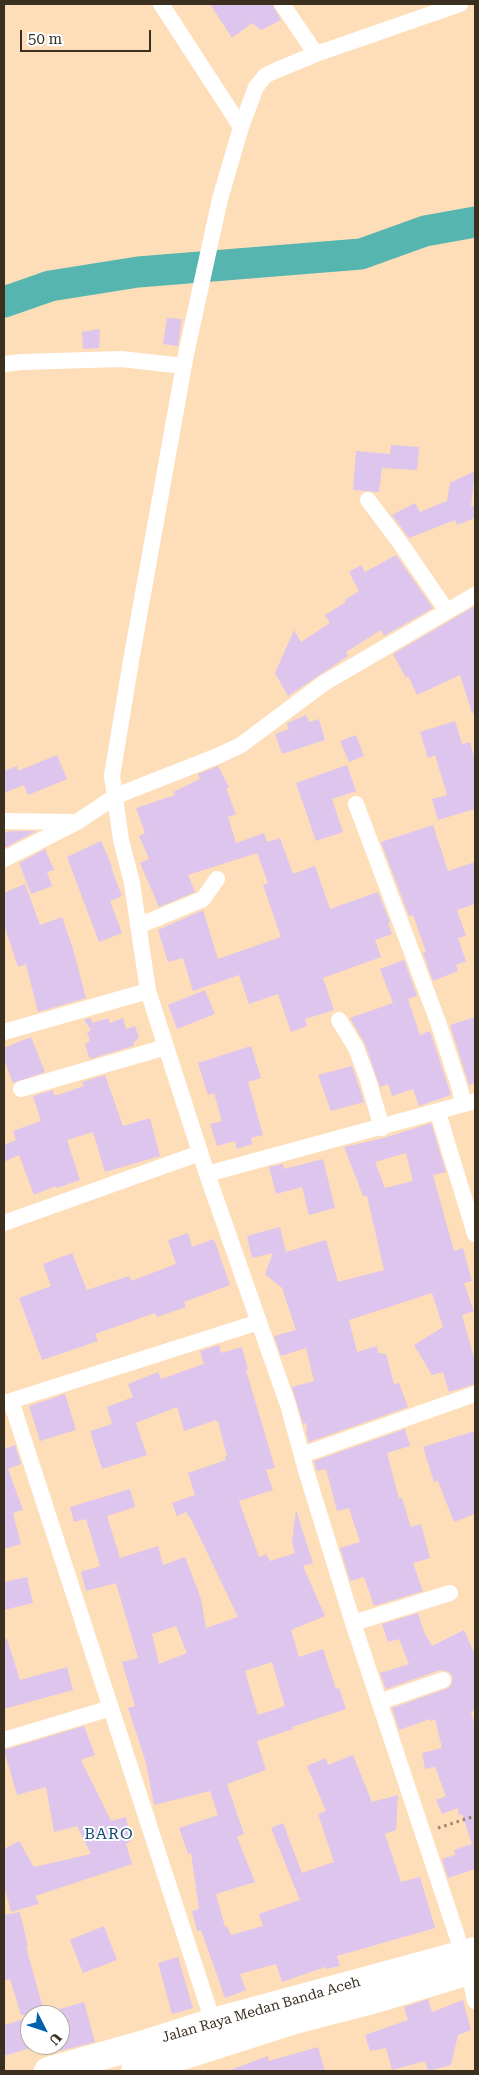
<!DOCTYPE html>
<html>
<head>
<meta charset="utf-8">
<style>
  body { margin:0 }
  #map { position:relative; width:479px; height:2075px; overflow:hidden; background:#fedeb9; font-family:"Roboto Serif",serif }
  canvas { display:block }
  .frame { position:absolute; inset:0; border:5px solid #3b2f20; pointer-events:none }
  .north { position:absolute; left:20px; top:2005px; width:50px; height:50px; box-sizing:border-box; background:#fff; border:1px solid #b1aca6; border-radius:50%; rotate:131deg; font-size:14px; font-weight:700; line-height:20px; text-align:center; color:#3b2f20 }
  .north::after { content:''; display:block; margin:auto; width:18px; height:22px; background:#0061ae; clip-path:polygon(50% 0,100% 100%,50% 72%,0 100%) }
  .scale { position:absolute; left:20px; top:30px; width:131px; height:22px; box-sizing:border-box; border:2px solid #3b2f20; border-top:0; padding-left:6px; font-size:15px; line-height:18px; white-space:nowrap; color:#3b2f20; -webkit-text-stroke:4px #fff; paint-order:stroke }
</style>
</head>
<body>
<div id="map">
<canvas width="479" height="2075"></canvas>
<div class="frame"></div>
<div class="north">U</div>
<div class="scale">50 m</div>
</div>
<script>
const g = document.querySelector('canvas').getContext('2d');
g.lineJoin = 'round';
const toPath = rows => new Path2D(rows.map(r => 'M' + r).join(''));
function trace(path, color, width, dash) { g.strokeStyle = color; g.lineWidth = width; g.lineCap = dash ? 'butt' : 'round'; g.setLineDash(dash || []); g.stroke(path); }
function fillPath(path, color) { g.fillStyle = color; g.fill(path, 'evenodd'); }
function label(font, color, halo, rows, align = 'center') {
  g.font = font + ' "Roboto Serif",serif'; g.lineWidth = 4; g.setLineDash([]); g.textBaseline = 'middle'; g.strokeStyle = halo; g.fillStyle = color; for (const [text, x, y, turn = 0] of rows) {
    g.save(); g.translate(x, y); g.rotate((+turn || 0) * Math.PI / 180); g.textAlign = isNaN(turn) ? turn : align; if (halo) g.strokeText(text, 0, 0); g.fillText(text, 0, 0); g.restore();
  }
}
const river = toPath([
  [4,302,50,286,138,272,361,254,425,231,475,222]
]);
const building = toPath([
  [210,4,272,4,281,20,261,30,252,23,232,38],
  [167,318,182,319,178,346,163,344],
  [100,329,99,348,83,349,82,332],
  [391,445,419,447,417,470,382,468,379,492,353,490,356,451,390,454],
  [475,471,471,506,475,506,475,518,457,525,455,520,409,538,392,515,415,503,420,512,447,501,450,483],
  [396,555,433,608,384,636,381,630,346,652,348,656,288,696,275,673,294,630,301,642,330,623,325,615,346,602,345,600,359,591,349,572,361,565,365,572],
  [475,606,475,713,472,713,460,675,417,695,408,676,406,678,393,654],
  [306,715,309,722,319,719,325,740,282,754,275,734,289,729,287,723],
  [455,721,462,744,470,742,475,760,475,809,438,820,432,799,447,795,435,755,428,758,420,732],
  [356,735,364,756,349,762,340,741],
  [57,755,67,779,28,795,24,785,4,793,4,771,17,766,18,771],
  [347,765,356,791,332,799,343,832,316,841,296,783],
  [218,766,229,787,226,789,236,814,228,817,236,843,264,833,267,842,280,838,293,874,315,866,330,909,378,892,390,922,388,923,392,934,375,940,381,957,323,978,334,1010,305,1019,307,1026,291,1032,278,994,249,1004,239,975,193,991,183,958,168,962,158,930,203,910,218,959,281,937,263,885,268,883,257,853,188,875,195,892,159,907,140,863,149,859,139,836,145,833,136,808,175,795,173,792,200,779,198,774],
  [433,825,448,871,475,862,475,904,457,910,466,936,458,938,466,961,456,965,458,971,433,981,423,953,426,952,413,915,409,916,381,842],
  [10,831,36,831,4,848,4,833],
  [101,841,112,866,111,867,122,896,110,901,122,933,99,942,67,857],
  [45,849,54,870,47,872,52,886,31,894,19,863],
  [25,884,40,925,62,917,73,949,86,998,38,1012,26,964,18,967,4,925,4,893],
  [404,960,417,996,408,999,420,1035,430,1031,451,1095,419,1106,413,1089,392,1096,388,1084,380,1087,365,1044,350,1018,393,1003,380,969],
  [205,990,215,1014,177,1029,168,1005],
  [475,1017,475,1083,469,1085,450,1025],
  [91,1018,92,1023,108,1018,110,1023,123,1018,126,1029,135,1026,139,1038,134,1042,133,1046,90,1059,85,1045,90,1040,87,1033,91,1030,84,1020],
  [31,1037,45,1072,13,1083,4,1060,4,1048],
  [251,1046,261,1078,248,1082,263,1135,251,1138,252,1144,237,1149,235,1141,217,1146,210,1124,222,1121,214,1093,208,1095,198,1063],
  [352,1066,364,1102,331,1111,318,1075],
  [105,1075,123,1126,150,1118,160,1156,105,1172,93,1132,67,1140,80,1180,57,1188,56,1186,34,1195,19,1155,4,1162,4,1145,16,1140,13,1131,41,1121,33,1096,53,1090,54,1095,58,1095,84,1086,82,1082],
  [431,1123,446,1172,433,1175,454,1251,463,1248,472,1281,464,1283,474,1311,462,1315,475,1361,475,1384,449,1392,443,1372,432,1375,414,1345,443,1327,432,1293,349,1320,357,1352,377,1346,378,1353,386,1354,394,1384,399,1383,408,1407,309,1442,306,1432,307,1423,303,1424,292,1387,314,1381,306,1348,281,1356,274,1336,296,1330,282,1288,265,1274,273,1253,252,1258,247,1236,280,1227,286,1252,326,1240,338,1282,384,1270,367,1196,363,1196,344,1147,384,1138],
  [406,1153,413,1181,385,1188,375,1162],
  [323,1159,335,1208,309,1215,302,1187,276,1194,269,1167,283,1164,284,1169],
  [188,1233,192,1247,214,1239,230,1285,184,1302,186,1307,157,1317,155,1313,95,1334,98,1341,42,1360,19,1298,51,1286,43,1264,72,1253,87,1290,129,1276,131,1281,176,1264,168,1240],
  [219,1345,221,1353,242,1347,248,1369,246,1370,275,1468,266,1470,273,1490,239,1501,259,1557,266,1554,270,1561,295,1553,292,1542,296,1510,313,1563,303,1566,325,1616,291,1630,299,1657,323,1649,336,1689,339,1688,346,1709,292,1727,293,1729,257,1741,266,1770,227,1784,244,1834,237,1837,255,1882,216,1894,225,1927,227,1926,231,1935,263,1926,259,1914,300,1900,271,1828,283,1823,302,1873,334,1862,318,1814,326,1811,307,1766,326,1758,328,1765,353,1755,372,1802,398,1795,396,1830,385,1834,401,1882,420,1877,435,1928,337,1956,340,1966,326,1969,325,1967,282,1982,276,1964,240,1974,246,1990,225,1998,201,1930,197,1931,192,1911,199,1909,191,1853,188,1854,179,1828,218,1815,210,1791,154,1805,146,1763,128,1708,135,1706,122,1662,138,1658,116,1583,86,1591,81,1572,100,1566,86,1519,74,1522,70,1507,130,1489,135,1507,107,1516,120,1558,158,1546,163,1565,185,1557,201,1599,206,1628,238,1617,192,1521,186,1512,177,1516,172,1503,195,1495,188,1473,226,1460,225,1456,227,1456,218,1422,216,1420,184,1431,177,1407,136,1423,147,1455,102,1469,90,1431,112,1424,107,1407,133,1397,128,1384,158,1372,161,1379,204,1364,200,1351],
  [176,1626,187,1653,159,1664,152,1634],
  [272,1662,285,1706,258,1715,245,1671],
  [65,1394,76,1430,40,1441,29,1406],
  [405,1429,410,1446,387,1453,399,1499,402,1498,411,1527,421,1524,430,1558,413,1563,423,1591,374,1606,364,1577,350,1581,340,1548,360,1542,349,1508,337,1511,326,1469,317,1471,314,1461],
  [475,1431,475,1514,454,1522,438,1481,434,1482,423,1447],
  [15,1445,21,1464,8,1469,23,1510,13,1513,21,1544,4,1549,4,1449],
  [27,1577,33,1603,4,1610,4,1582],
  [418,1613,424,1632,432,1646,464,1630,475,1655,475,1710,471,1712,475,1726,475,1869,448,1878,442,1859,455,1855,454,1850,472,1844,462,1814,458,1815,458,1808,442,1814,436,1800,446,1796,435,1767,425,1769,422,1753,442,1748,435,1719,431,1721,430,1719,399,1730,392,1708,446,1689,451,1686,453,1677,449,1672,440,1670,386,1689,380,1673,409,1664,399,1639,388,1642,382,1624],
  [4,1639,7,1639,20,1680,67,1667,73,1690,4,1709],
  [84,1726,95,1755,81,1760,111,1821,126,1817,131,1841,126,1844,132,1864,35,1896,39,1904,11,1912,4,1885,4,1849,19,1841,34,1867,91,1854,77,1826,54,1832,46,1787,17,1795,4,1750],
  [20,1912,28,1947,26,1947,45,2015,21,2015,10,1979,4,1980,4,1915],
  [104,1926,117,1960,83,1973,70,1940],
  [178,1957,193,2008,172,2014,158,1963],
  [428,1999,432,2012,463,2000,471,2030,458,2035,451,2065,428,2071,425,2061,392,2070,386,2048,370,2051,365,2035,408,2020,404,2007],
  [84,2002,95,2042,60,2051,60,2009],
  [30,2017,30,2048,4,2056,4,2025],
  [318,2047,325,2071,230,2071,230,2070,268,2056,269,2061]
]);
const path = toPath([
  [438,1828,475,1816]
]);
const street = toPath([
  [161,4,241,127],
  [282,4,316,54],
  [460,4,316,54,277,70,266,75,256,87,241,127,220,199,186,354,132,655,112,776,121,840,132,883,148,991,207,1174,288,1405,307,1474,353,1623,463,1954],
  [4,364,22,362,121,359,184,366],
  [368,500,401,544,447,611],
  [356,804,438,1022,460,1089,463,1104],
  [4,821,72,822],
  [4,859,77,822,116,796,220,755,241,745,324,683,475,595],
  [138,926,203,899,217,879],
  [339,1020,356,1048,368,1080,382,1128],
  [4,1032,148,991],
  [21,1089,166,1047],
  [438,1113,475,1234],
  [207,1174,475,1101],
  [4,1223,200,1153],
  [11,1401,213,2022],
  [4,1403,259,1322],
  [302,1455,475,1394],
  [353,1623,450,1593],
  [379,1702,443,1680],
  [4,1740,111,1708],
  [469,1971,475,2001]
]);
const highway = toPath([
  [48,2071,141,2045,213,2022,475,1951],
  [135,2071,295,2020,372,2000,462,1973]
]);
const streetNames = [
  ["Jalan Raya Medan Banda Aceh",261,2010,-16]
];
const quarterNames = [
  ["BARO",109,1834]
];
trace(river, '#57b5b0', 31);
fillPath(building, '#ddc5ed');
trace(path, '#9b866c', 3, [2.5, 4]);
trace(street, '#fff', 16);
trace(highway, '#fff', 28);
label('14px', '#3b2f20', '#fff', streetNames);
g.letterSpacing = '1px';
label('16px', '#14487a', '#fff', quarterNames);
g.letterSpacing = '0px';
</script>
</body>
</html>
